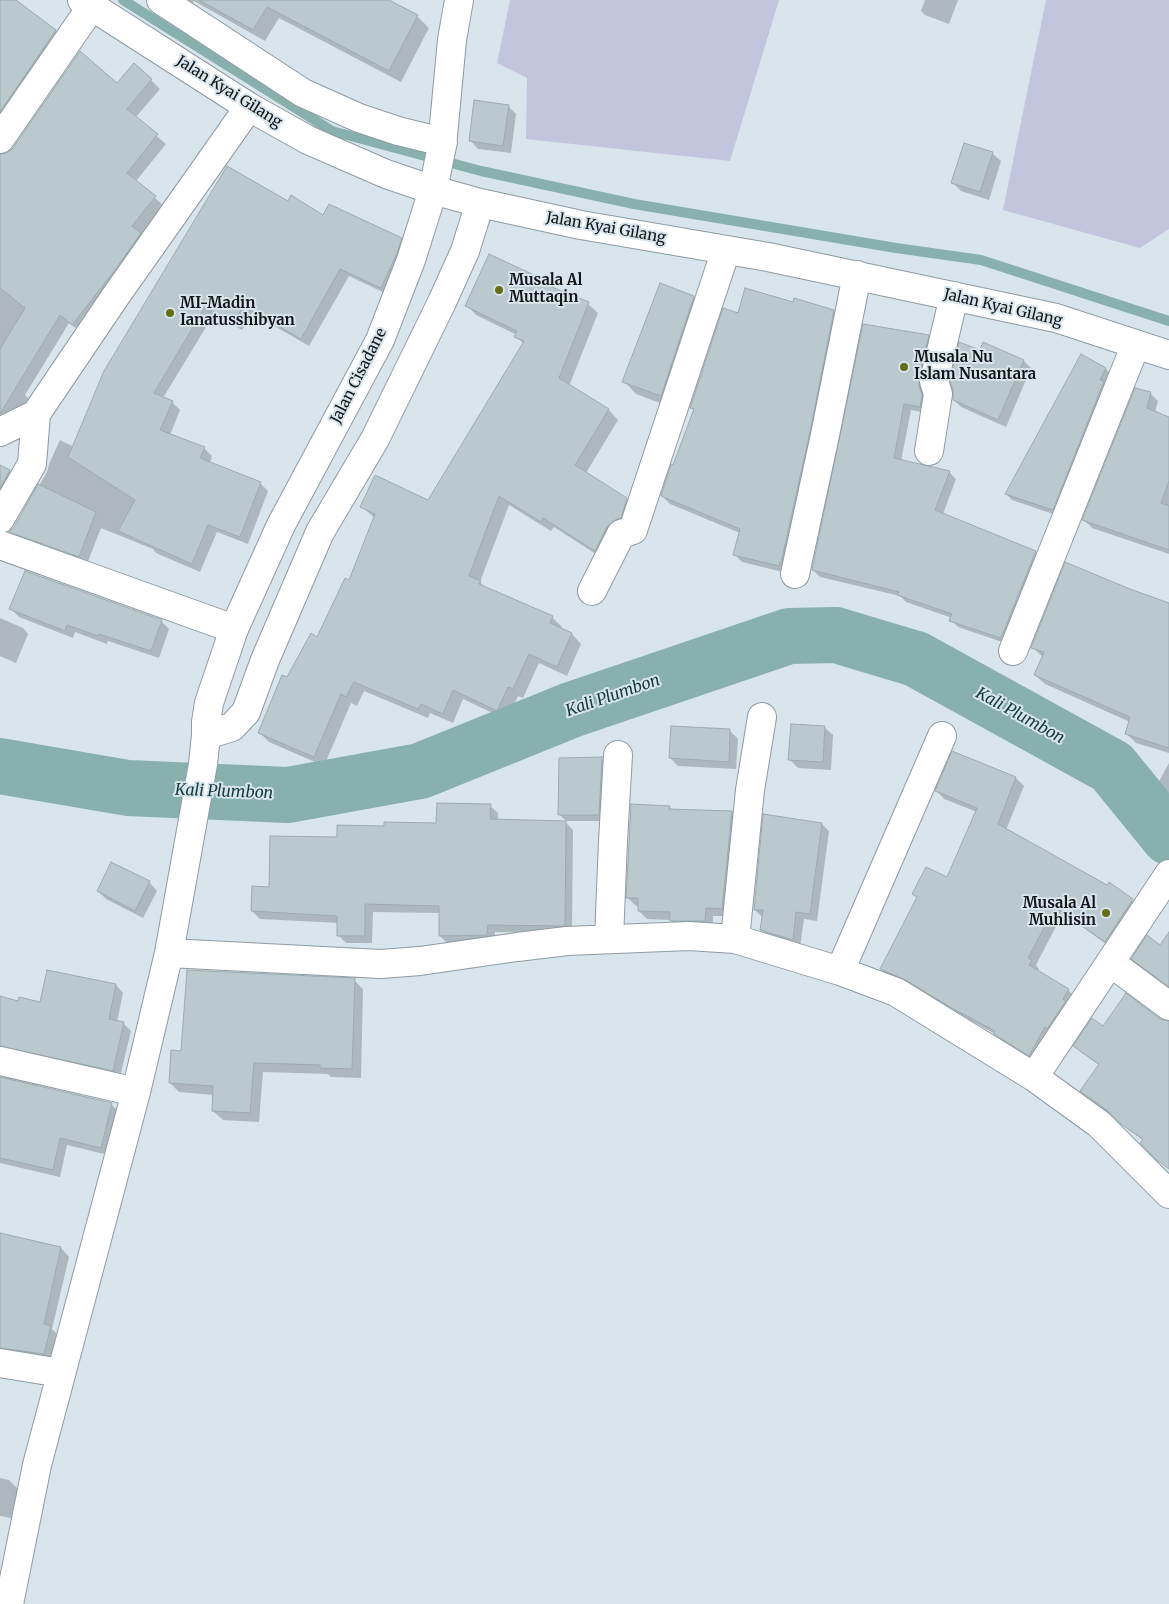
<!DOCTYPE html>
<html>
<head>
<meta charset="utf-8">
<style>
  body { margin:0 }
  canvas { display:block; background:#d8e5ed }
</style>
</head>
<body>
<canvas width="1169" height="1604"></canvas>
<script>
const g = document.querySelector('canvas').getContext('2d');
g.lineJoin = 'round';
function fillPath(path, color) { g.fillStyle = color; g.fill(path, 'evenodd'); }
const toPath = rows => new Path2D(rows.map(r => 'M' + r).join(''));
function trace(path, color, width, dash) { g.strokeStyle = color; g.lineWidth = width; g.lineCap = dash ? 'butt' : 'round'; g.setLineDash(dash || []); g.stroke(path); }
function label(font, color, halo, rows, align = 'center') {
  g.font = font + ' Merriweather,serif'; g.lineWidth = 4; g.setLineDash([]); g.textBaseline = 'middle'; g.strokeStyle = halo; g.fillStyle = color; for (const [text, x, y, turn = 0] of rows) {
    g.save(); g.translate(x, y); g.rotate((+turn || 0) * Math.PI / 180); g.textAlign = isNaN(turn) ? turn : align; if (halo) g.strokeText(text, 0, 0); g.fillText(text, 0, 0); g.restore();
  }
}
const green = toPath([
  [510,0,779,0,730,161,526,139,527,78,497,63],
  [1046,0,1169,0,1169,229,1140,248,1003,210]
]);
const shadow = toPath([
  [185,0,386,0,417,16,429,28,401,82,279,18,265,41,194,1,192,4],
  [925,0,958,0,949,24,925,15,921,11],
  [32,13,56,31,65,40,0,133,0,24],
  [151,80,160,89,135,118,166,144,136,181,164,206,141,234,149,242,82,333,69,323,25,395,31,401,0,429,0,156,8,154,117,84],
  [508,106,516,114,511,153,478,149,470,140],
  [992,153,1001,161,989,200,961,191,953,183],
  [288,203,324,217,401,239,409,247,389,295,349,276,309,346,252,313,242,330,214,314,163,398,172,402,180,410,170,435,204,448,212,456,210,463,260,483,268,491,248,544,217,532,200,572,156,553,153,549,101,528,87,564,18,539,11,532,14,528,47,472,49,464,60,440,74,447],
  [533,276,542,285,588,304,598,313,569,386,609,410,618,420,586,473,626,499,636,509,605,560,554,527,551,531,509,505,480,582,487,589,552,617,562,627,561,629,572,634,581,644,567,676,539,663,523,698,518,696,507,720,463,699,453,723,430,713,428,718,364,691,357,706,351,703,324,766,269,742,259,732,288,679,318,639,350,582,375,518,362,507,428,501,524,344,516,337,517,335,476,315,467,305],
  [693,297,706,310,673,408,636,394,624,381],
  [794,303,833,312,841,319,787,573,742,562,735,555,740,533,670,504,662,496,695,411,691,407,739,315],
  [928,336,935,343,927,413,911,410,901,461,949,472,956,479,943,514,1036,552,1043,559,1008,644,958,627,951,620,952,618,906,602,900,596,820,577,813,570],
  [981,352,1024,361,1031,368,1006,427,961,407,954,400],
  [1081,355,1106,369,1112,375,1059,516,1012,500,1006,494],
  [1150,393,1158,401,1155,413,1169,418,1169,554,1092,528,1084,520],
  [0,467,10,471,18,480,0,512],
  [11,609,161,621,169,629,159,658,108,641,107,644,75,632,73,638,19,617],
  [1169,610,1169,753,1136,743,1126,733,1130,722,1045,684,1035,675,1043,657,1033,648],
  [0,618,23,628,28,634,16,663,0,656],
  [824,727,833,735,831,770,798,768,790,760],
  [730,731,738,739,736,769,678,766,670,758],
  [953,753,1016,778,1024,786,1006,830,1107,886,1110,883,1132,900,1140,908,1113,949,1063,913,1036,965,1039,969,1037,971,1068,990,1076,998,1037,1063,1003,1041,995,1034,959,1014,913,986,889,977,881,969,918,898,913,894,947,879,977,812,944,799,937,791],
  [602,759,608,765,605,821,566,821,560,815],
  [1169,763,1169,799,1156,787],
  [490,806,498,813,498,821,565,822,573,830,572,933,495,932,495,943,448,944,440,936,440,913,373,912,372,943,346,943,338,935,339,923,260,919,252,911,271,889,338,838,385,827,438,824],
  [669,807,672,810,732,812,740,820,730,916,713,916,713,929,679,929,671,920,647,919,639,911,639,906,636,906,628,898],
  [822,824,829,831,817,921,804,919,800,947,769,938,762,930,763,918,755,910],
  [149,882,157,891,143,918,106,899,98,891],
  [354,980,363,989,361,1078,331,1077,328,1074,263,1072,259,1122,223,1120,213,1111,214,1095,179,1092,170,1083,182,1052],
  [116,985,123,993,117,1022,124,1024,131,1031,120,1077,0,1055,0,997,19,1002,41,1004],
  [1159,1020,1169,1022,1169,1169,1143,1140,1130,1131,1117,1119,1089,1098,1082,1091,1099,1065,1082,1053,1075,1046,1104,1027],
  [0,1077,111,1104,119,1112,108,1155,67,1145,60,1177,0,1163],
  [0,1234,61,1248,69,1257,52,1329,58,1335,52,1362,0,1358],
  [0,1478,9,1480,18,1489,11,1518,0,1516]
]);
const stream = toPath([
  [123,0,332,131,481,171,634,204,896,248,981,260,1169,321]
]);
const river = toPath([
  [0,766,128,788,288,795,420,771,571,710,789,636,836,635,916,659,1112,767,1169,837]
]);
const building = toPath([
  [0,0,16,0,56,30,0,112,0,0],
  [199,0,389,0,418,15,389,71,267,7,253,30,199,0],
  [80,51,117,83,134,63,152,79,127,109,158,134,127,173,156,196,132,226,141,233,115,270,72,325,60,315,0,414,0,349,25,308,0,288,0,154,7,153,13,148,80,51],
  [474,100,509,105,503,146,469,141,474,100],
  [964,143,993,152,980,192,951,183,964,143],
  [227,166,288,201,291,195,323,215,329,204,402,238,397,253,381,288,340,269,301,339,243,306,234,323,205,307,154,393,173,401,160,430,205,447,200,458,261,482,240,537,208,525,192,564,118,531,135,500,68,457,104,371,227,166],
  [489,254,534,275,532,279,589,302,559,378,609,409,575,465,627,498,621,518,615,520,607,527,595,551,543,518,541,522,499,496,469,576,481,581,479,584,553,616,550,623,572,633,557,667,529,654,513,689,508,687,497,711,453,690,443,714,421,704,418,709,354,682,346,697,341,694,314,757,258,733,282,675,287,677,311,633,317,637,345,578,349,580,375,514,360,507,375,475,428,500,524,341,514,337,517,331,465,306,489,254],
  [660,283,694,296,661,396,622,382,660,283],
  [745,288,793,302,794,298,834,310,810,432,781,563,780,562,779,566,733,555,740,529,661,496,671,464,673,465,694,409,690,408,723,308,738,313,745,288],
  [863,324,929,335,919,377,919,386,922,395,920,407,904,404,894,458,950,471,935,510,1036,551,1001,638,949,621,952,614,897,595,899,592,812,570,863,324],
  [959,342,980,350,983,342,1024,360,998,420,953,400,953,390,950,380,959,342],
  [1081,354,1106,368,1100,380,1104,381,1053,510,1005,494,1081,354],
  [1135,388,1151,392,1147,408,1169,417,1169,481,1161,503,1169,506,1169,550,1082,520,1135,388],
  [0,465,10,470,0,488,0,465],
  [38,484,96,512,79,557,9,532,14,527,38,484],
  [1065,562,1130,589,1169,603,1169,748,1125,734,1130,717,1034,675,1044,652,1031,648,1065,562],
  [25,571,162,620,151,651,99,634,98,636,67,625,65,631,9,609,25,571],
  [791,724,825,726,823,762,788,760,791,724],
  [671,726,730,729,729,762,669,758,671,726],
  [952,751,1016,777,998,824,1107,885,1109,882,1133,899,1105,942,1055,907,1028,958,1032,960,1029,965,1069,989,1063,999,1066,1001,1047,1029,1045,1027,1029,1056,994,1034,995,1031,950,1007,904,979,880,969,917,897,912,894,926,867,947,877,977,808,935,791,952,751],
  [602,757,599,815,558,815,559,758,602,757],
  [437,803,491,804,490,819,566,821,565,926,488,925,487,935,439,936,439,906,365,904,365,936,337,936,337,916,251,911,252,886,269,887,270,836,337,837,337,825,384,826,384,822,436,823,437,803],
  [631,804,670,806,669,809,732,811,722,909,706,908,705,921,670,921,670,912,638,911,638,898,626,898,631,804],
  [763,814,822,823,810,914,796,912,793,940,760,930,763,910,754,910,763,814],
  [111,862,150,881,135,911,97,891,111,862],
  [1169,932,1169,987,1131,959,1147,935,1160,945,1169,932],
  [47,970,116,984,109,1019,124,1022,113,1071,0,1046,0,996,18,1001,19,997,40,1002,47,970],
  [187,970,355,978,352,1069,320,1068,320,1065,254,1063,250,1113,212,1111,213,1086,169,1083,171,1050,181,1051,187,970],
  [1126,993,1160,1019,1169,1021,1169,1169,1157,1160,1140,1143,1143,1139,1121,1124,1108,1111,1080,1091,1099,1064,1073,1046,1092,1018,1103,1026,1126,993],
  [0,1077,112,1103,101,1148,60,1138,53,1170,0,1158,0,1077],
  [0,1233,61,1247,44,1324,51,1326,44,1354,0,1348,0,1233]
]);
const street = toPath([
  [82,0,249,107,308,140,386,174,433,190,480,203,581,225,768,257,1056,318,1169,355],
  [161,0,303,93,359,118,398,131,443,142],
  [0,139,92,6],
  [0,432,36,414],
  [929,451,938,394,934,381,954,296],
  [0,519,32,464,36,414,115,297,249,107],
  [0,545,234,629],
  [795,574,825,435,857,275],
  [592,591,621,534,633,530,726,250],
  [1013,651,1136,344],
  [206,735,232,727,246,712,265,660,320,532,375,439,442,302,465,251,480,203],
  [609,939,613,841,618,755],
  [735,939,750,790,762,717],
  [169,953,381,964,420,961,517,947,567,941,689,936,735,939,840,971,896,992,1034,1077,1099,1124,1169,1194],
  [1111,963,1169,1006],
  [840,971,942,736],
  [0,1061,136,1092],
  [1034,1077,1169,874],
  [0,1363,61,1373],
  [9,1604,37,1465,136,1092,169,953,203,764,206,735,206,722,209,703,234,629,281,525,380,340,411,260,433,190,442,146,452,40,459,0]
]);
const markers = [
  [499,290,5,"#636e16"],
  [170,313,5,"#636e16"],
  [904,367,5,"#636e16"],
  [1106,913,5,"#636e16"]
];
const streetNames = [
  ["Jalan Kyai Gilang",229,92,32],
  ["Jalan Kyai Gilang",606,228,10],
  ["Jalan Kyai Gilang",1003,308,13],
  ["Jalan Cisadane",359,376,-63]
];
const poiNames = [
  ["Musala Al",509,281],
  ["Muttaqin",509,298],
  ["MI-Madin",180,304],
  ["Ianatusshibyan",180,321],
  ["Musala Nu",914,358],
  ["Islam Nusantara",914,375],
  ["Musala Al",1096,904,"right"],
  ["Muhlisin",1096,921,"right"]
];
const waterNames = [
  ["Kali Plumbon",613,696,-19],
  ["Kali Plumbon",1020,716,29],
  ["Kali Plumbon",224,792,2]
];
fillPath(green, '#c3c4de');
fillPath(shadow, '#0003');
trace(stream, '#88b1ad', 10);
trace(river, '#88b1ad', 56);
fillPath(building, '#bac9cd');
trace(building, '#9cabaf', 1);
trace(street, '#8f9ba3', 30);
trace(street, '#fff', 28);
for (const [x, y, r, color] of markers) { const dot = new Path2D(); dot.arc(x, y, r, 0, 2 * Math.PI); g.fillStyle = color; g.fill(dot); trace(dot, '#d8e5ed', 2); }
label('15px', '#111619', '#d8e5ed', streetNames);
label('bold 15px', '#111619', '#d8e5ed', poiNames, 'left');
label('italic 16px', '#133b38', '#d8e5ed', waterNames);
</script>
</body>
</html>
